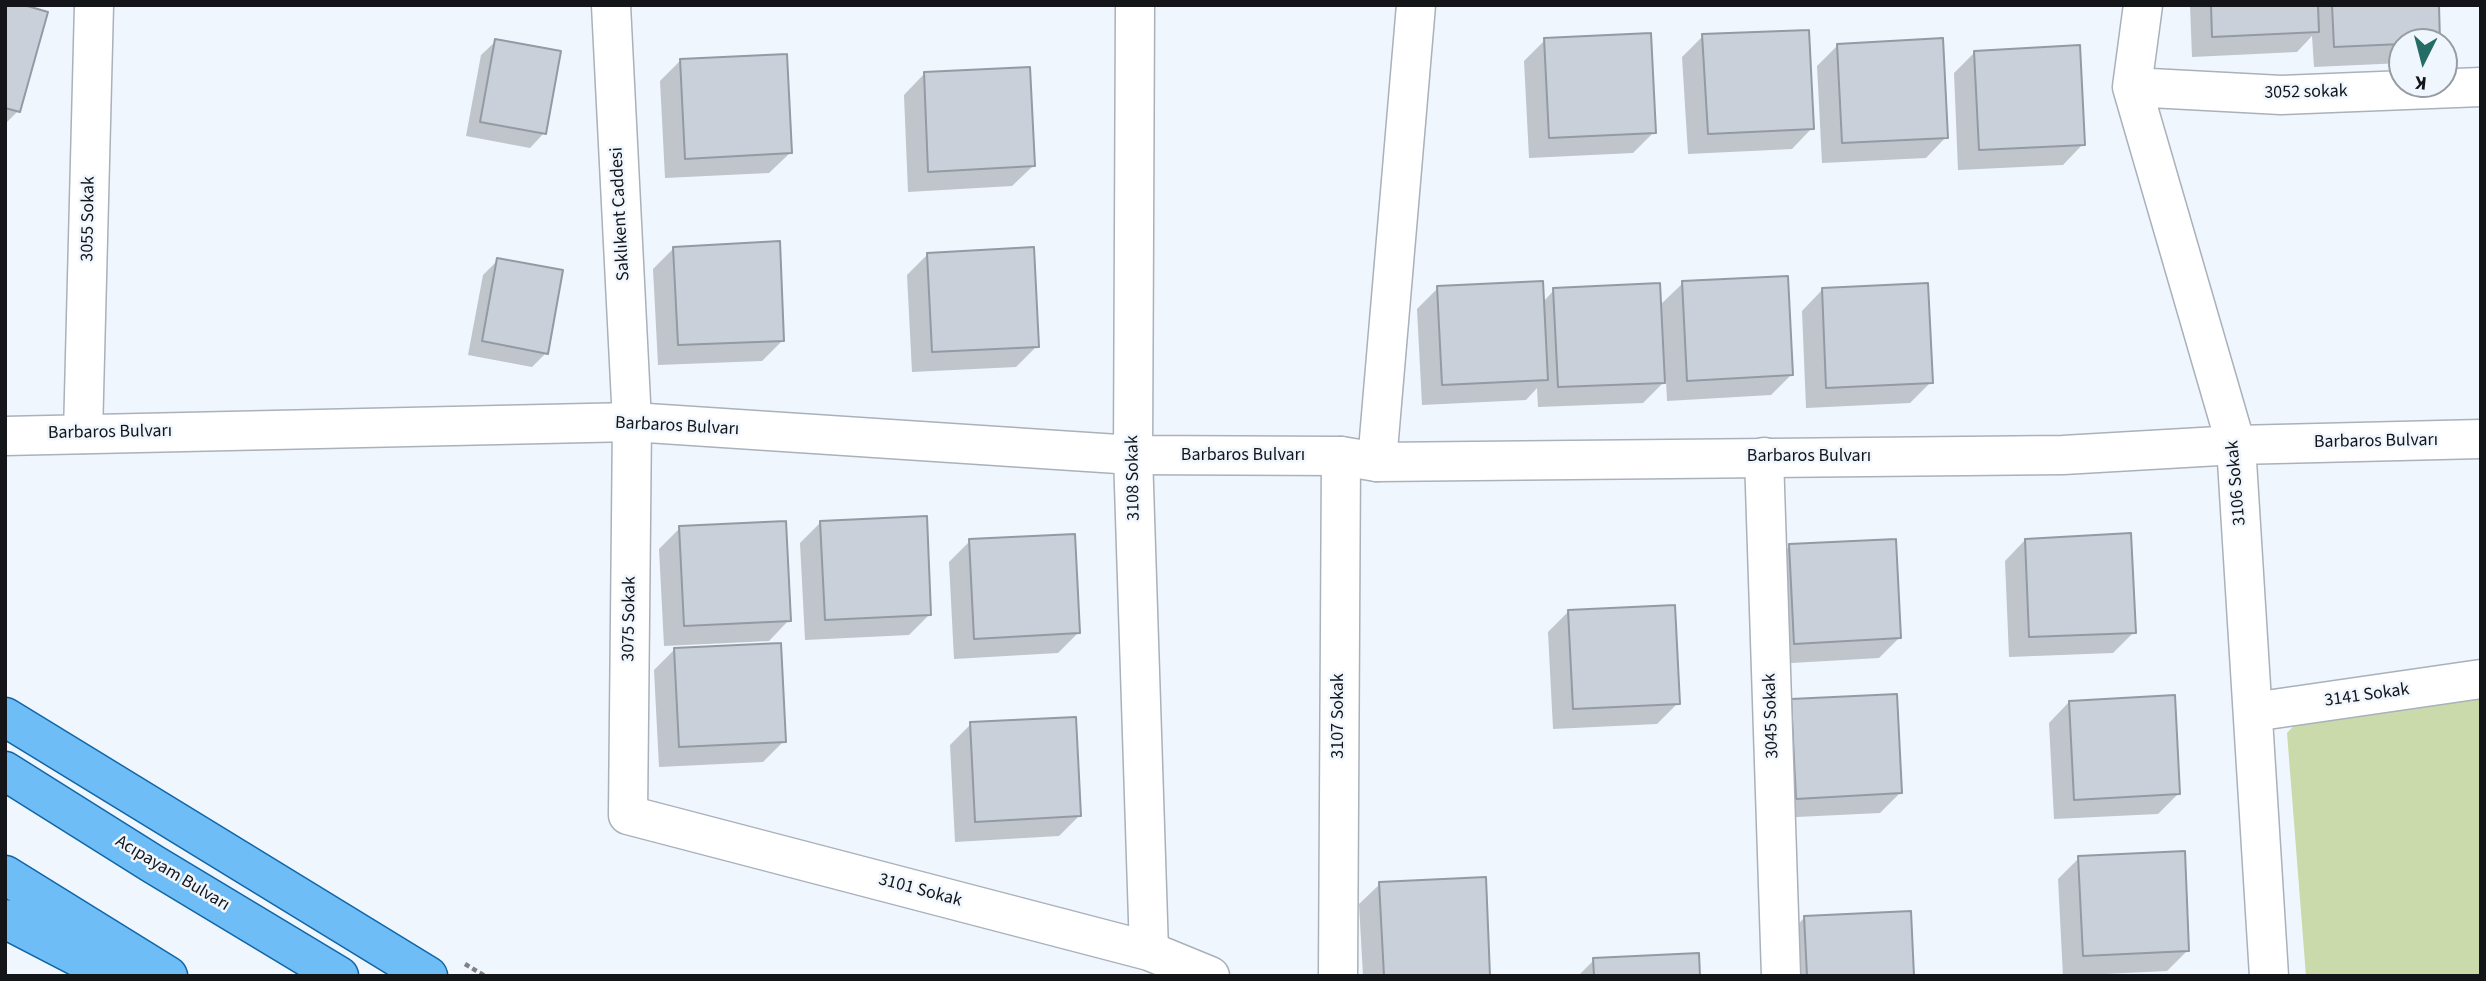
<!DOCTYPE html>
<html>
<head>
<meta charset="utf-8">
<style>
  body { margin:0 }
  #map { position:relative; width:2486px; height:981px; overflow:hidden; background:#f0f6fe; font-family:"Source Sans 3",sans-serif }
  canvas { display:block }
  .frame { position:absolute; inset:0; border:7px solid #131519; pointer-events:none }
  .north { position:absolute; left:2388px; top:28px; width:70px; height:70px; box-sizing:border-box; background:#f0f6fe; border:2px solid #989ca2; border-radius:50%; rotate:186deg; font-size:19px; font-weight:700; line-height:28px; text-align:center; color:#131519 }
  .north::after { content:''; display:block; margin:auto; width:24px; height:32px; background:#246d66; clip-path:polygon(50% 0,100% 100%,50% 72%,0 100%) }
</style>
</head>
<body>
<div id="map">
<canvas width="2486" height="981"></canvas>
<div class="frame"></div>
<div class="north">K</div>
</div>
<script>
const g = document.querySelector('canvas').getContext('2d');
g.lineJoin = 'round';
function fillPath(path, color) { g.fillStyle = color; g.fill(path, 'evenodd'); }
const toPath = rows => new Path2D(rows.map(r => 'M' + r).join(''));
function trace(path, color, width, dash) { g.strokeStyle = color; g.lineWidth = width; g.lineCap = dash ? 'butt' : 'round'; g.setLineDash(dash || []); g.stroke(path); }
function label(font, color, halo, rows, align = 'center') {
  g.font = font + ' "Source Sans 3",sans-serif'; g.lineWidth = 5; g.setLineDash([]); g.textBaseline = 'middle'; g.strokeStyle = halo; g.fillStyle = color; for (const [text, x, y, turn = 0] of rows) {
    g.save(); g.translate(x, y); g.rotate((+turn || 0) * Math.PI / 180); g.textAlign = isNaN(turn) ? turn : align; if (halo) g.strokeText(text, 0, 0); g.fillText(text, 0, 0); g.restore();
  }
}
const green = toPath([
  [2481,688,2481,976,2306,976,2287,733,2300,719]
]);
const shadow = toPath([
  [5,5,18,111,5,124],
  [2190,5,2437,5,2402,42,2402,63,2314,67,2312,36,2297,52,2192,57],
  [1703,36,1812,128,1792,149,1688,154,1682,57],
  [1545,40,1654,132,1633,153,1529,158,1524,61],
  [496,41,544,133,530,148,466,136,481,55],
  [1838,45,1946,137,1926,158,1822,163,1817,66],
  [1975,52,2083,144,2063,165,1958,170,1954,73],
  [680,61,790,153,769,173,665,178,660,81],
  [924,74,1033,166,1012,186,908,192,904,95],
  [674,248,783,340,762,361,658,365,653,269],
  [928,254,1037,346,1016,367,912,372,907,275],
  [498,260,546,353,532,367,468,355,483,275],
  [1683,283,1791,375,1771,395,1667,401,1666,380,1643,403,1538,407,1537,388,1526,400,1422,405,1417,309,1438,288,1543,302,1554,290,1659,306],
  [1822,290,1931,382,1910,403,1806,408,1802,311],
  [821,522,930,614,909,635,805,640,800,543],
  [680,528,789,620,769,641,664,646,659,549],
  [2025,540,2134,632,2113,653,2009,657,2005,561],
  [970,541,1078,633,1058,653,954,659,949,562],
  [1790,546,1899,638,1879,658,1774,664,1769,567],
  [1569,611,1678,703,1657,724,1553,729,1548,632],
  [675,649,784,741,763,762,659,767,654,670],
  [1792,701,1900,793,1880,813,1776,818],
  [2069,702,2178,794,2158,814,2054,819,2049,723],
  [971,724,1079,816,1059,836,955,842,950,745],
  [2079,858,2188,950,2167,971,2063,976,2058,879],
  [1380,884,1489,975,1363,976,1359,904],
  [1804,918,1912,976,1786,976,1784,939],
  [1594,960,1699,976,1578,976]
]);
const building = toPath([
  [5,5,24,5,48,12,20,112,5,108,5,5],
  [2211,5,2318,5,2319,32,2212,37,2211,5],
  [2332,5,2439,5,2440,42,2402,42,2402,44,2334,47,2332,5],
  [1809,30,1814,129,1708,134,1702,34,1809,30],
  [1651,33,1656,133,1549,138,1544,38,1651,33],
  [1943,38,1948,138,1842,143,1837,44,1943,38],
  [495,39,561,51,546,134,480,122,495,39],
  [2080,45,2085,145,1979,150,1974,51,2080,45],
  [787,54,792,153,685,159,680,59,787,54],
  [1030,67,1035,166,928,172,924,72,1030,67],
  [780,241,784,341,678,345,673,247,780,241],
  [1034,247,1039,347,932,352,927,253,1034,247],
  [497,258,563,270,548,354,482,341,497,258],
  [1788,276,1793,375,1687,381,1682,281,1788,276],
  [1543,281,1548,380,1442,385,1437,286,1543,281],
  [1660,283,1665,383,1558,387,1553,288,1660,283],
  [1928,283,1933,383,1826,388,1822,288,1928,283],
  [927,516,931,615,825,620,820,521,927,516],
  [786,521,791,621,684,626,679,526,786,521],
  [2131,533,2136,633,2029,637,2025,539,2131,533],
  [1075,534,1080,633,974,639,969,539,1075,534],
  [1896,539,1901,638,1794,644,1789,544,1896,539],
  [1675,605,1680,704,1573,709,1568,610,1675,605],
  [781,643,786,742,679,747,674,648,781,643],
  [1897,694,1902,793,1796,799,1791,699,1897,694],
  [2175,695,2180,794,2074,800,2069,701,2175,695],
  [1076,717,1081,816,975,822,970,722,1076,717],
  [2185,851,2189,951,2083,956,2078,856,2185,851],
  [1486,877,1490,976,1384,976,1379,882,1486,877],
  [1911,911,1914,976,1807,976,1804,916,1911,911],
  [1699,953,1700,976,1594,976,1593,958,1699,953]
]);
const path = toPath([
  [465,964,485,976]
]);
const street = toPath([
  [611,5,632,422,628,815,1149,951,1210,976],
  [1135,5,1133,455,1149,951],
  [2143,5,2132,87,2236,445,2269,976],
  [2132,87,2281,95,2481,87],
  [83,434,94,5],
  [1764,457,1781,976],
  [1377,462,1416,5],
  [2253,712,2481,679],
  [1338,976,1341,456]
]);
const secondary = toPath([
  [5,436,632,422,1133,455,1341,456,1377,462,2063,455,2236,445,2481,439]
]);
const primary = toPath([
  [5,717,428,976],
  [5,771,153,864,339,976],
  [5,875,168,976],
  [5,919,115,976]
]);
const streetNames = [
  ["3052 sokak",2306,93,-1],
  ["Saklıkent Caddesi",621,214,-93],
  ["3055 Sokak",89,219,-89],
  ["Barbaros Bulvarı",677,427,3],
  ["Barbaros Bulvarı",110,433,-1],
  ["Barbaros Bulvarı",2376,442,-1],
  ["Barbaros Bulvarı",1243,456],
  ["Barbaros Bulvarı",1809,457],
  ["3108 Sokak",1134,478,-91],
  ["3106 Sokak",2237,483,-95],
  ["3075 Sokak",630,619,-89],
  ["3141 Sokak",2367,696,-8],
  ["3107 Sokak",1339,716,-90],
  ["3045 Sokak",1772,716,-92],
  ["Acıpayam Bulvarı",172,874,31],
  ["3101 Sokak",920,891,15]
];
fillPath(green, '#cbdaaa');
fillPath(shadow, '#0003');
fillPath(building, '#c9d0da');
trace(building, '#939aa4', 2);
trace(street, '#aab1bb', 41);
trace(secondary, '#aab1bb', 41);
trace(primary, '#1066a6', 41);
trace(path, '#7e8288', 4.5, [5, 3.5]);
trace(street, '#fff', 38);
trace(secondary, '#fff', 38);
trace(primary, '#6ebdf7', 38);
label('18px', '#131519', '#f0f6fe', streetNames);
</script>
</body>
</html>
